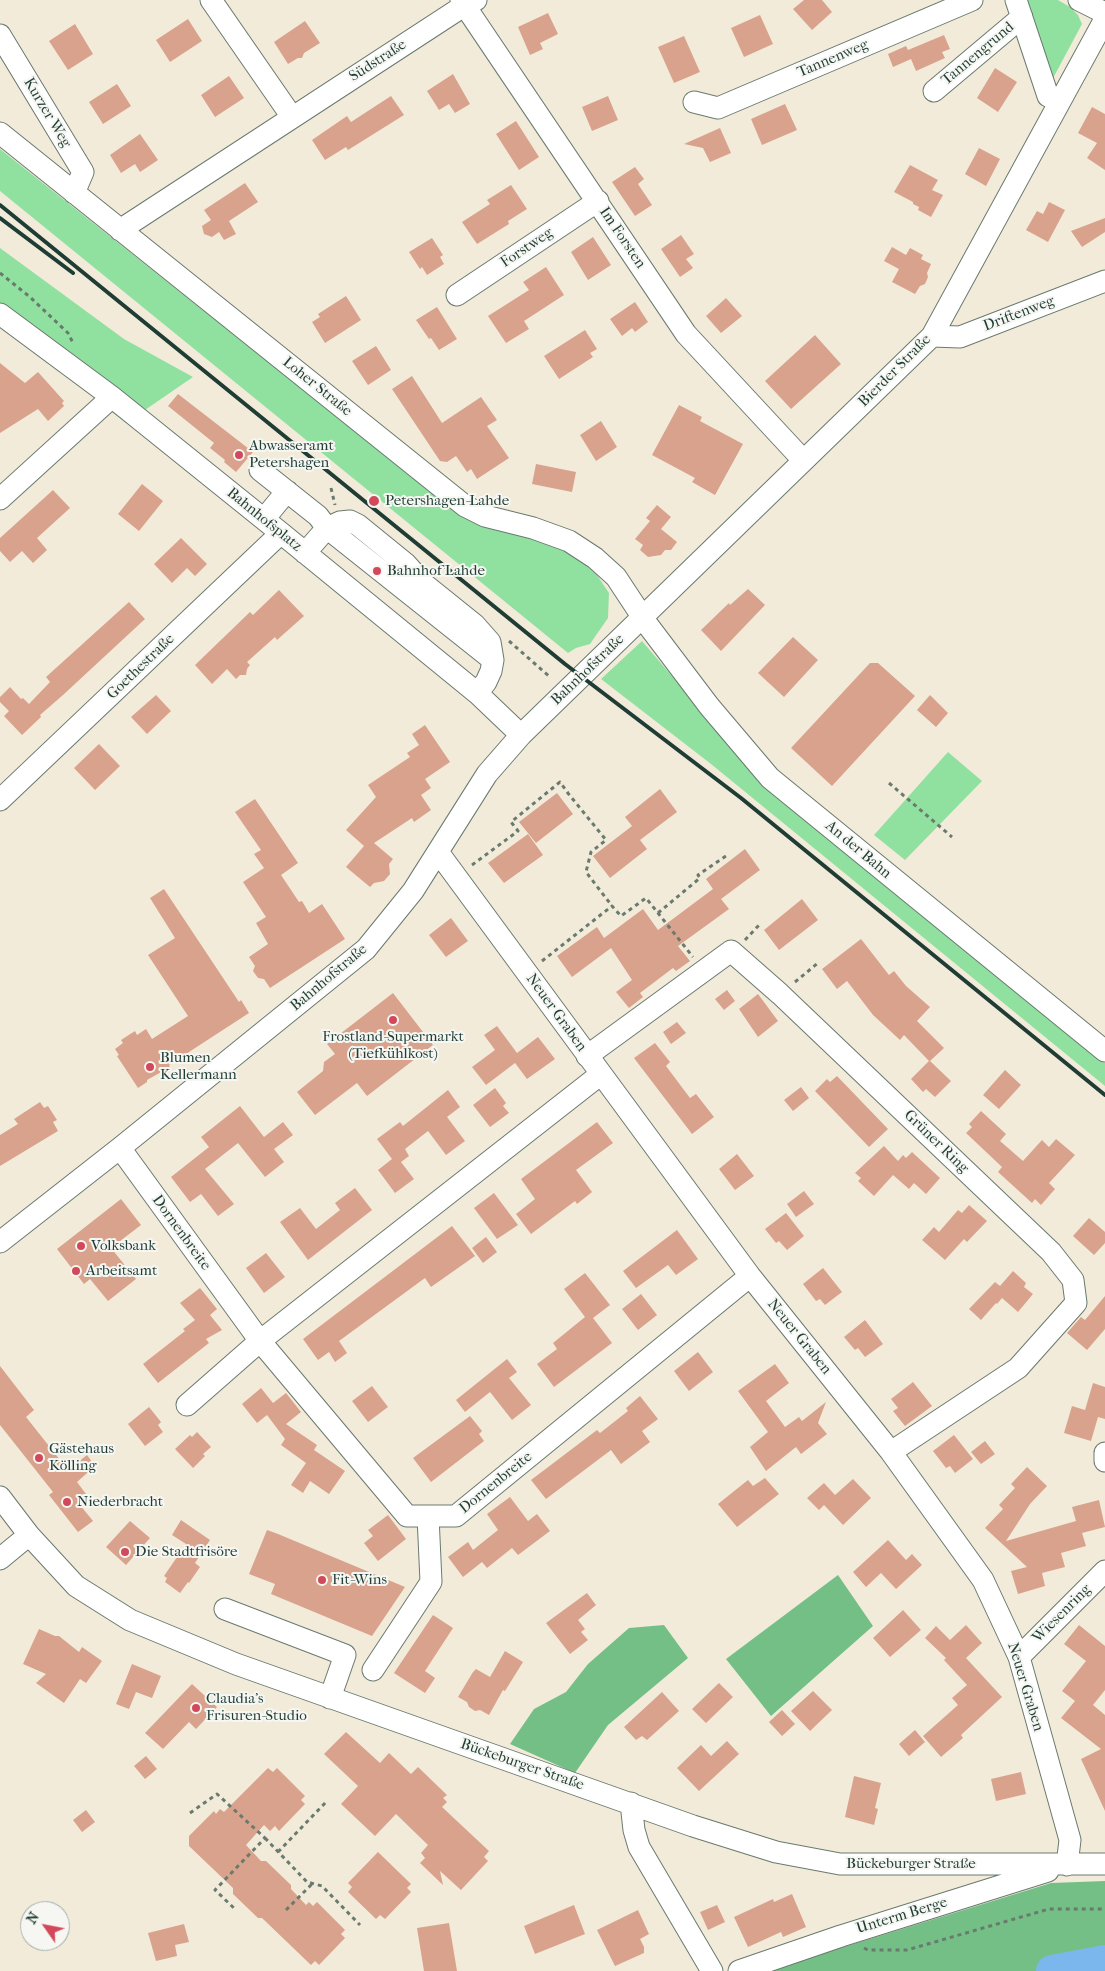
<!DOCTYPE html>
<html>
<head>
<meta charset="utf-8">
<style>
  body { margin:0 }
  #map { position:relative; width:1105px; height:1971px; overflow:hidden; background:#f3ebda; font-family:"IM FELL French Canon",serif }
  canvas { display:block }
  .north { position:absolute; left:20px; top:1901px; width:50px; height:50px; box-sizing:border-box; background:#f6f6f2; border:1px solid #a0aca6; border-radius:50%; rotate:303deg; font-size:14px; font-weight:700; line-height:20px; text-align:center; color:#1f3d34 }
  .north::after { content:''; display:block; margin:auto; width:18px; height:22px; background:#d1495b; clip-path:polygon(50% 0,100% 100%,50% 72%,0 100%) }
</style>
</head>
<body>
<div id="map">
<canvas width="1105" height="1971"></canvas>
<div class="north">N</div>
</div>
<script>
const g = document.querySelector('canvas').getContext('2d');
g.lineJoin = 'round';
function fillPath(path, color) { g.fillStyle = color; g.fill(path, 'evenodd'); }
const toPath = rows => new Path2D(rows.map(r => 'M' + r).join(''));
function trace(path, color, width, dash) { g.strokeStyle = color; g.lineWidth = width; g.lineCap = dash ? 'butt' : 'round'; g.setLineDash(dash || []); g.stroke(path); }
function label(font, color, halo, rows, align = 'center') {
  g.font = font + ' "IM FELL French Canon",serif'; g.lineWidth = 4; g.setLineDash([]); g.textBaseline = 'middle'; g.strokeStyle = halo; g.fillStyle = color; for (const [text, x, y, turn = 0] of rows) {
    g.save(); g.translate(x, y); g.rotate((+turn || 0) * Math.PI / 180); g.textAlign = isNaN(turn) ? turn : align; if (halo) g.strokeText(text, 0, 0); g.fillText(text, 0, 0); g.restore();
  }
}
const green = toPath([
  [1021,0,1058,0,1070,7,1078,15,1082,24,1051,82],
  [0,149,462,516,554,541,581,561,597,575,609,593,608,618,590,644,576,648,568,653,0,191],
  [0,248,124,339,193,377,126,423,0,324],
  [642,641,755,773,922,914,1105,1063,1105,1086,711,764,601,679],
  [948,752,982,781,905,860,874,835]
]);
const forest = toPath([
  [838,1575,873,1626,771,1716,726,1659],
  [664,1625,688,1658,608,1725,575,1773,510,1744,534,1709,566,1692,588,1664,629,1628],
  [1105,1881,1105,1971,766,1971,1051,1883]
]);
const river = toPath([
  [1052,1971,1105,1961]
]);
const building = toPath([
  [804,0,822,0,832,12,812,30,793,9],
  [548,13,558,34,540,43,543,49,530,55,518,27],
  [760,15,773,44,744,57,731,28],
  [188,19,202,41,170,62,156,40],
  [305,21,320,43,304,53,302,58,298,58,288,64,274,42],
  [75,24,93,54,68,70,49,41],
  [944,35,950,49,942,52,945,58,916,71,911,59,893,67,888,54,906,46,908,50],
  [684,36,700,72,674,83,658,47],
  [995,68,1017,82,998,112,977,98],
  [453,74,470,104,455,113,449,104,439,110,427,91],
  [229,76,244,98,215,117,201,95],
  [117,84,131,106,103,124,89,102],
  [391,96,404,115,348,150,346,147,325,160,312,140,347,116,351,122],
  [608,96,618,120,592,131,582,107],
  [785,104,797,130,762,145,751,119],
  [1092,107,1105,114,1105,170,1087,158,1097,143,1078,133],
  [516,121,539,157,519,170,496,134],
  [720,128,731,153,710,162,703,148,684,144],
  [140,134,158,160,140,172,135,164,121,173,110,155],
  [979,148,1000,159,986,186,965,174],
  [910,165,938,180,932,190,943,195,931,217,918,210,919,207,913,204,913,202,894,192],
  [635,167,644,179,638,184,652,205,635,216,612,182],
  [245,183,258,202,229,221,236,234,224,240,219,232,212,237,204,234,202,226,211,220,204,210],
  [511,185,527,209,508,221,509,224,477,244,462,222,490,204,487,200],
  [1049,202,1065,210,1048,242,1026,230,1037,211,1043,214],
  [1105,218,1105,232,1082,247,1071,231],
  [681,235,694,254,686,259,693,268,680,277,661,249],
  [593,237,611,265,588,280,571,252],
  [432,238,443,255,440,257,444,264,427,275,422,267,420,269,409,252],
  [892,247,906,255,910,248,923,255,921,259,931,264,927,273,928,277,925,284,920,286,915,294,892,282,899,269,884,261],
  [546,267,564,295,524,321,529,329,506,343,488,316,529,290,523,282],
  [346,296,361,320,325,343,312,322,320,317,318,314],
  [726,298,742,316,721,333,706,316],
  [635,302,648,322,635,332,632,328,622,336,610,319],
  [437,307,457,339,439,350,431,338,429,339,416,320],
  [585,330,597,349,590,353,593,357,559,379,544,356],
  [815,335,841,364,791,409,765,381],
  [376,346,391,370,368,385,352,361],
  [0,363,25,383,38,372,64,401,62,403,64,406,48,421,38,409,0,433],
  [412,376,442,423,481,397,497,420,487,426,509,458,477,479,471,469,467,472,456,456,447,462,440,461,392,389],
  [178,394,253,452,236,472,224,462,225,460,210,448,214,443,168,406],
  [679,405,702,417,700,421,743,444,715,495,692,482,695,478,652,455],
  [601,421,617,447,596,461,580,435],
  [536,464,576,472,572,492,532,484],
  [142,484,163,501,139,531,118,514],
  [53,490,70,508,37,538,47,550,33,563,22,551,10,562,0,551,0,538],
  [657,505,671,517,661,529,677,542,671,550,665,550,661,555,648,557,640,550,643,545,635,539,650,521,646,518],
  [181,538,207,564,195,576,187,568,172,583,154,564],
  [748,589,765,605,721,651,701,630,729,603,730,605],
  [279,590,304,616,277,640,275,637,247,662,250,665,247,669,246,675,240,675,236,679,227,669,212,684,195,665,250,612,253,615],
  [129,602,145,619,63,695,40,715,41,717,22,735,4,716,9,711,0,702,0,697,10,687,21,699,23,698,29,704,50,682,46,677],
  [793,637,818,660,784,697,758,673],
  [870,663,878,663,915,696,832,786,791,748],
  [156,695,171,711,147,734,131,717],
  [930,695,948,713,936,727,917,710],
  [425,725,450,762,425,779,431,788,421,795,431,810,414,822,412,818,374,843,393,859,389,864,390,874,384,881,374,883,370,887,346,867,364,846,346,830,376,797,368,785,410,757,407,753,419,745,412,734],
  [99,744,120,766,95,790,74,768],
  [660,789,677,812,640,840,647,849,610,878,593,856,632,826,625,817],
  [557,793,573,814,536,843,519,822],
  [255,799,298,863,281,875,299,902,302,901,309,913,322,904,345,939,270,988,264,979,258,978,253,971,255,966,249,957,268,944,256,923,266,917,243,882,264,868,254,854,261,850,235,812],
  [528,834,543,855,504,883,488,863],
  [745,849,760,870,721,899,729,909,678,946,690,961,676,971,673,968,640,993,643,997,629,1008,616,992,632,980,611,948,572,977,557,956,597,927,604,938,643,909,658,930,713,889,706,879],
  [164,889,239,1002,241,1000,249,1013,169,1065,170,1067,147,1080,147,1082,138,1088,117,1056,119,1055,115,1049,123,1043,121,1040,135,1031,137,1035,146,1029,152,1039,188,1016,148,955,175,938,150,898],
  [802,899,818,920,779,950,764,930],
  [451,918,468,941,446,957,429,935],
  [861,939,889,975,894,971,906,986,930,1007,917,1021,944,1048,930,1061,951,1081,935,1097,926,1089,923,1092,911,1079,929,1061,904,1035,900,1040,873,1015,847,981,837,989,822,969],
  [727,990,735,1001,724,1010,715,999],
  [393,993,433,1045,367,1096,357,1083,315,1115,297,1092,323,1071,324,1062,335,1054,327,1044],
  [758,994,778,1021,758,1037,739,1009],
  [677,1022,686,1033,671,1044,663,1032],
  [497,1026,517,1053,538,1037,555,1059,527,1079,515,1063,486,1085,472,1067,495,1050,484,1035],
  [655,1043,670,1062,666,1066,690,1098,696,1094,714,1117,692,1134,634,1058],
  [1005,1070,1021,1085,999,1109,983,1095],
  [837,1076,888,1129,869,1147,815,1091,827,1079,830,1082],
  [801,1087,809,1098,793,1111,784,1100],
  [495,1088,506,1103,503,1106,509,1113,490,1127,473,1105],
  [448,1090,460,1107,447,1117,465,1141,446,1155,428,1131,405,1149,409,1156,401,1162,414,1179,395,1193,378,1170,392,1159,377,1139,400,1122,403,1126],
  [40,1102,44,1108,48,1106,57,1120,53,1122,58,1131,0,1166,0,1135,18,1124,14,1119],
  [240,1106,264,1137,283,1122,293,1135,274,1149,284,1162,265,1177,238,1143,205,1169,234,1204,218,1216,201,1194,190,1202,171,1177,209,1147,201,1137],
  [981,1111,1006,1134,1000,1141,1023,1161,1042,1140,1049,1147,1056,1139,1075,1155,1049,1183,1055,1189,1041,1205,1035,1199,1032,1203,998,1172,1002,1167,966,1133,972,1127,969,1124],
  [597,1122,613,1143,576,1170,592,1192,577,1204,575,1201,531,1234,516,1214,535,1199,521,1179],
  [884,1146,898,1161,903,1155,906,1158,912,1152,940,1178,926,1194,914,1183,909,1189,893,1175,874,1196,858,1181,861,1178,855,1173],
  [737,1154,754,1176,735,1190,719,1169],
  [355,1188,372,1210,308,1260,280,1222,300,1208,316,1229,340,1210,335,1203],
  [804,1191,814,1204,796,1217,787,1204],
  [494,1193,518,1225,497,1239,474,1208],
  [121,1199,141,1225,111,1248,136,1279,108,1301,90,1279,84,1284,57,1249],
  [969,1205,987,1221,967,1242,964,1239,945,1260,922,1240,934,1227,939,1232,958,1210,962,1213],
  [786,1213,804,1236,787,1250,779,1241,776,1243,765,1229],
  [1089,1218,1105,1232,1105,1243,1094,1255,1073,1236],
  [452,1226,475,1256,431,1287,425,1278,339,1341,347,1353,335,1362,329,1352,318,1360,303,1339],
  [677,1230,698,1259,676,1275,668,1265,636,1288,623,1271],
  [486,1237,497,1252,483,1263,472,1248],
  [266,1253,285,1277,264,1293,246,1268],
  [823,1268,842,1292,825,1305,820,1299,816,1301,803,1284],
  [1013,1271,1026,1283,1024,1287,1033,1294,1018,1312,1002,1298,997,1304,996,1303,981,1320,969,1309,995,1282,1000,1286],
  [585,1273,610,1305,593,1318,612,1343,554,1387,537,1364,557,1349,553,1343,585,1317,564,1289],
  [200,1288,217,1309,210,1315,222,1330,206,1339,209,1343,158,1383,143,1364,185,1331,183,1329,195,1320,180,1303],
  [641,1294,657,1315,638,1330,622,1309],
  [1105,1296,1105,1329,1087,1350,1067,1333,1081,1317,1085,1320],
  [865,1320,883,1344,865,1357,858,1348,855,1350,844,1337],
  [698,1352,713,1372,689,1391,674,1371],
  [507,1359,517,1372,509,1378,531,1405,512,1420,490,1392,465,1412,456,1400],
  [775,1364,789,1383,766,1401,785,1427,799,1417,802,1421,826,1402,818,1423,827,1434,801,1454,796,1447,766,1471,750,1447,768,1432,738,1391],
  [0,1366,34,1410,26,1417,68,1470,87,1455,95,1466,77,1482,89,1498,80,1505,93,1521,78,1532,49,1495,53,1492,0,1425],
  [913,1382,932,1406,905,1426,893,1411,898,1408,891,1399],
  [1093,1383,1105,1387,1105,1419,1098,1417,1091,1441,1064,1433,1072,1406,1085,1410],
  [372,1386,388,1407,368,1422,352,1401],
  [261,1388,273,1403,286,1393,301,1412,286,1424,317,1445,314,1450,345,1471,329,1494,310,1481,303,1493,291,1485,306,1463,281,1445,285,1439,267,1415,257,1423,242,1404],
  [640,1396,658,1419,642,1431,650,1442,621,1464,611,1450,546,1499,531,1480,597,1430,600,1433,628,1411,626,1408],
  [149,1407,161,1422,158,1425,163,1432,145,1446,128,1424],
  [470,1416,482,1431,479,1434,484,1441,431,1482,413,1458],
  [197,1432,211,1447,203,1454,205,1456,193,1468,175,1449,190,1435,192,1437],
  [954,1435,973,1459,955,1473,950,1466,946,1468,933,1451],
  [985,1441,995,1454,981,1464,971,1452],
  [1027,1467,1047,1486,1030,1504,1006,1541,1076,1521,1072,1507,1099,1500,1105,1527,1082,1533,1086,1546,1061,1553,1065,1567,1042,1573,1045,1586,1018,1594,1011,1571,1027,1567,985,1528,1003,1509,999,1505,1015,1488,1011,1484],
  [765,1478,779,1494,737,1527,718,1504,748,1480,753,1486],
  [853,1479,871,1498,843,1525,824,1505,819,1510,807,1498,824,1483,835,1495],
  [510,1497,528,1521,537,1514,550,1531,518,1555,512,1548,487,1568,482,1562,463,1577,448,1557,468,1542,473,1550,498,1530,487,1514],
  [388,1515,406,1539,378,1561,364,1543,373,1536,368,1530],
  [181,1520,210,1540,195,1563,200,1567,189,1583,188,1582,180,1593,165,1582,167,1578,164,1576,186,1544,172,1535],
  [130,1521,150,1538,126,1565,106,1547],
  [267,1530,278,1534,405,1587,372,1636,271,1594,275,1584,249,1574],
  [888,1540,906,1560,912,1554,922,1565,896,1589,881,1573,866,1587,853,1572],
  [587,1593,596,1605,578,1620,585,1629,581,1632,588,1640,570,1654,546,1623],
  [903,1610,921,1630,890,1657,873,1638],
  [433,1615,453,1628,425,1671,435,1678,425,1693,394,1673],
  [966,1625,982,1643,966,1658,1002,1697,961,1735,963,1738,941,1757,923,1736,958,1705,952,1698,967,1685,944,1660,946,1658,925,1638,936,1626,950,1640],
  [1079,1625,1105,1646,1105,1690,1093,1705,1105,1715,1105,1811,1081,1759,1101,1749,1061,1718,1075,1701,1062,1691,1086,1661,1064,1644],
  [39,1629,55,1636,59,1636,79,1652,82,1647,102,1661,86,1683,80,1679,64,1703,36,1683,46,1674,23,1664],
  [505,1651,523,1662,505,1691,503,1690,489,1715,480,1710,475,1711,469,1707,467,1702,458,1697,473,1672,476,1669,490,1677],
  [132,1664,161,1676,152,1698,136,1692,129,1709,116,1704],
  [719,1683,733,1697,706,1723,692,1709],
  [192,1684,217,1707,196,1729,189,1722,163,1749,145,1733],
  [813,1691,832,1710,810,1731,791,1711],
  [662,1692,679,1711,647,1740,642,1736,636,1740,624,1727],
  [782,1710,795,1724,782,1736,769,1722],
  [915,1730,925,1742,909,1756,899,1744],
  [346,1732,380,1763,389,1753,411,1774,418,1767,447,1795,443,1798,447,1802,442,1807,489,1851,484,1857,488,1861,461,1890,440,1871,443,1885,420,1863,425,1858,421,1853,428,1845,396,1814,375,1836,341,1804,358,1786,324,1754],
  [727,1741,739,1754,699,1791,677,1768,701,1745,711,1756],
  [146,1756,157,1769,145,1779,134,1766],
  [268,1768,273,1772,277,1768,305,1796,301,1800,305,1804,279,1831,275,1826,270,1831,264,1825,246,1845,261,1861,266,1861,291,1885,291,1889,306,1905,309,1902,313,1906,317,1902,345,1930,341,1934,345,1938,319,1965,315,1961,311,1965,262,1918,258,1918,233,1894,233,1888,189,1846,189,1836,214,1811,216,1814,220,1809,224,1812],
  [1021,1772,1026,1794,996,1801,991,1779],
  [854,1776,881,1783,875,1808,878,1809,874,1825,845,1817],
  [86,1810,95,1822,82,1832,73,1820],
  [378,1852,411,1884,407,1888,411,1892,385,1919,380,1915,376,1919,348,1892,352,1887,348,1883],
  [792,1894,806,1927,783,1937,781,1932,748,1947,734,1917,773,1899,774,1902],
  [574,1905,585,1934,535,1954,524,1926],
  [717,1905,725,1922,708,1930,700,1912],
  [638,1910,649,1934,640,1939,644,1947,644,1953,615,1966,597,1930],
  [449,1923,457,1971,424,1971,417,1928],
  [184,1924,189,1942,175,1945,177,1956,156,1961,148,1933]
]);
const path = toPath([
  [0,273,30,297,68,333,73,343],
  [331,488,335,505],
  [509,641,550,677],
  [889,783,952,837],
  [567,792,606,840,591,852,586,872,612,906],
  [472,865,518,831,511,822,560,782,568,793],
  [658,913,700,878,698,875,729,854],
  [745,940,760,924],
  [542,961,612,906,621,916,646,898,693,957],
  [795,982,818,963],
  [190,1813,217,1794,265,1838,215,1890,236,1910],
  [265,1838,307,1882,322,1886,360,1925],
  [278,1852,327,1801],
  [286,1910,312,1884],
  [864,1948,868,1950,907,1950,1049,1909,1105,1909]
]);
const minor = toPath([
  [211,0,292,117],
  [461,0,686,334,803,460],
  [1016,0,1048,96,1060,101],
  [1079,0,1105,13],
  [0,35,83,172,74,193],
  [934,91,1022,17],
  [694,102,718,108,972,0],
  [0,133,465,506,485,516,533,528,569,541,595,558,616,577,647,624,709,706,770,778,1105,1051],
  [120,230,465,5,476,0],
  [457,295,598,201],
  [0,314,112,397,281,533,477,693,521,735],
  [932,336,960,337,1105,281],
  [260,470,318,516,327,528,493,660],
  [0,499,112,397],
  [264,519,287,491],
  [305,553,327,528,340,522,350,521,358,525,406,564,424,584,475,625,490,642,493,660,491,671,486,682,477,693],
  [0,800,281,533],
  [438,852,750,1276,891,1452,983,1580,1019,1657,1070,1840,1067,1865],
  [587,1056,731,951,780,994,1051,1252,1073,1280,1076,1303,1018,1368,891,1452],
  [120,1148,260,1341,407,1516,456,1516,750,1276],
  [0,1242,120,1148,366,949,413,891,487,774,521,735,932,336,1105,19],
  [187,1405,260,1341,601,1074],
  [1105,1453,1105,1461],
  [0,1497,29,1535,76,1586,130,1620,236,1664,693,1826,776,1852,840,1864,1105,1864],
  [0,1559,29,1535],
  [225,1609,345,1655,330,1698],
  [1019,1657,1105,1571],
  [373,1670,431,1582,428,1516],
  [631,1803,634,1830,639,1847,712,1971],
  [739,1971,841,1936,1048,1871]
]);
const rail = toPath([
  [0,205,565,664,741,798,1105,1095],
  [0,218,73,273]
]);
const markers = [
  [239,455,5,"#d1495b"],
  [374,501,6,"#d1495b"],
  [377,571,5,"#d1495b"],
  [393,1020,5,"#d1495b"],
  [150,1067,5,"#d1495b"],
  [81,1246,5,"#d1495b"],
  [76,1271,5,"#d1495b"],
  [39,1458,5,"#d1495b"],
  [67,1502,5,"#d1495b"],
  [125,1552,5,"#d1495b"],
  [322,1580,5,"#d1495b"],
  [196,1708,5,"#d1495b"]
];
const streetNames = [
  ["Tannengrund",978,54,-40],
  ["Tannenweg",833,59,-23],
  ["Südstraße",378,61,-33],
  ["Kurzer Weg",47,113,59],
  ["Im Forsten",622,238,56],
  ["Forstweg",527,248,-34],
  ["Driftenweg",1019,314,-21],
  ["Bierder Straße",895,371,-45],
  ["Loher Straße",317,387,39],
  ["Bahnhofsplatz",264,520,39],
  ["Goethestraße",141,667,-44],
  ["Bahnhofstraße",588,670,-44],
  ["An der Bahn",858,850,40],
  ["Bahnhofstraße",329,978,-40],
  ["Neuer Graben",556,1013,54],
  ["Grüner Ring",936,1142,44],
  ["Dornenbreite",181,1233,54],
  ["Neuer Graben",799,1337,51],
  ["Dornenbreite",496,1483,-39],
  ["Wiesenring",1062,1614,-45],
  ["Neuer Graben",1025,1687,73],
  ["Bückeburger Straße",522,1765,19],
  ["Bückeburger Straße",911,1864],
  ["Unterm Berge",902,1916,-17]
];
const poiNames = [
  ["Abwasseramt",249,446],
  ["Petershagen",249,463],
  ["Petershagen-Lahde",385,501],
  ["Bahnhof Lahde",387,571],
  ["Frostland-Supermarkt",393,1037,"center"],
  ["(Tiefkühlkost)",393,1054,"center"],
  ["Blumen",160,1058],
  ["Kellermann",160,1075],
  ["Volksbank",91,1246],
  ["Arbeitsamt",86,1271],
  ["Gästehaus",49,1449],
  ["Kölling",49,1466],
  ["Niederbracht",77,1502],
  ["Die Stadtfrisöre",135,1552],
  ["Fit-Wins",332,1580],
  ["Claudia's",206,1699],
  ["Frisuren-Studio",206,1716]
];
fillPath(green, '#90e1a0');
fillPath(forest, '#74bf86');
trace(river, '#7bb6ed', 32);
fillPath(building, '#d9a28c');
trace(minor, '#697a6e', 23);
trace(path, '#697a6e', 3, [4, 4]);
trace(minor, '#fff', 21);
trace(rail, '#1f3d34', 4);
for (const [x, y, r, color] of markers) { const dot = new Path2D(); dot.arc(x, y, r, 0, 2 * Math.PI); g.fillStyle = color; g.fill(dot); trace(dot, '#f6f6f2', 2); }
label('15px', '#1f3d34', '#f6f6f2', streetNames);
label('15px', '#1f3d34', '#f6f6f2', poiNames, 'left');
</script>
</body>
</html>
